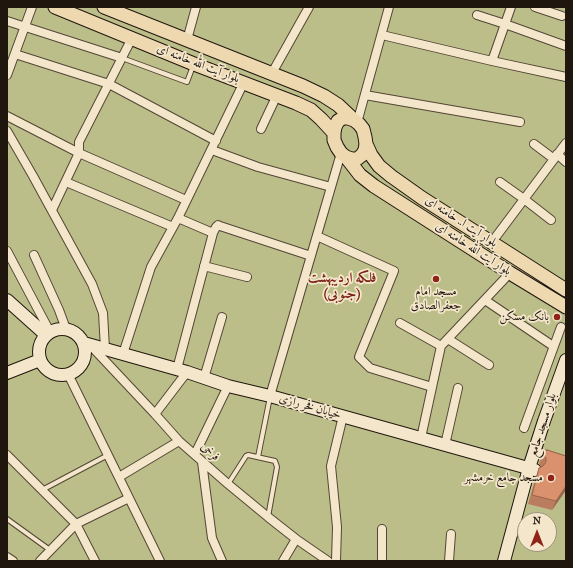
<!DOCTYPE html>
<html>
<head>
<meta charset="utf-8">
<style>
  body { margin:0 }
  #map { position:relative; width:573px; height:568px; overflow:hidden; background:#eed8af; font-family:"IM FELL French Canon",serif }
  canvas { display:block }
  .frame { position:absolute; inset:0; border:8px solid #1f160e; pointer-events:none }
  .north { position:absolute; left:517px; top:512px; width:40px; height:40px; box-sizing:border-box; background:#f4e6cb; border:1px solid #9f937f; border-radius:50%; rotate:0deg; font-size:11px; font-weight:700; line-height:16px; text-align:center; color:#1f160e }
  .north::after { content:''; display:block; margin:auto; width:14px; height:18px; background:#8f2418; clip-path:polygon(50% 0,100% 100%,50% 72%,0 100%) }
</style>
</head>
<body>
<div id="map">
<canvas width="573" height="568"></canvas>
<div class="frame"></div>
<div class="north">N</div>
</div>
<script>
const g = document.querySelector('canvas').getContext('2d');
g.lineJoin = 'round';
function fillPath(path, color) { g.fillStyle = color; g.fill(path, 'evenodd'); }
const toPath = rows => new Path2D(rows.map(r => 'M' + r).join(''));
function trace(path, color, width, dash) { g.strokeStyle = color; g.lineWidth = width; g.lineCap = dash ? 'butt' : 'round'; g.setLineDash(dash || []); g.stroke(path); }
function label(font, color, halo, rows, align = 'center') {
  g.font = font + ' "IM FELL French Canon",Amiri,serif'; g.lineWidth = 3.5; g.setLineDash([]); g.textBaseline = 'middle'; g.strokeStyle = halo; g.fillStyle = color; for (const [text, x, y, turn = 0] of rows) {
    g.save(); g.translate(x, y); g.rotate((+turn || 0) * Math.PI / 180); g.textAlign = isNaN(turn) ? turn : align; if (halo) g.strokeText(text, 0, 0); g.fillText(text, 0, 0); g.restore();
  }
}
const green = toPath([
  [7,7,566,7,566,561,7,561],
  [525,520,549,520,549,544,525,544]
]);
const lane = toPath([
  [122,58,187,82,193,66],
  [258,457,270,397],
  [228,484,246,456,248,455,275,461,277,467,268,517],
  [42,490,108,455],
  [7,519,50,550]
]);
const street = toPath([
  [535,7,562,16],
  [477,15,505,24,566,46],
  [7,21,122,58],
  [382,35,492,61,566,77],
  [187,40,196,7],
  [15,54,109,84,216,141],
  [492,61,511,7],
  [272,73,309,7],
  [7,75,32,7],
  [365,95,520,122],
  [7,116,79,153,186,200],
  [357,123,389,7],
  [261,129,277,95],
  [7,131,33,176,92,284,103,313,105,349],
  [534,144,554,159],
  [212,150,258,167,331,187],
  [557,154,566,162],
  [66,182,173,227],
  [500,182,524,199,551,220],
  [52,210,79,153,79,142,132,38],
  [178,218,213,233],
  [317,236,394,271,359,357,370,368,432,387],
  [492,242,566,143],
  [7,251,50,332],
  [34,255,59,310,66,329],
  [204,266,247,277],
  [485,300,553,346],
  [400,323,441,346],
  [448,339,489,365],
  [92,347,155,414,179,441,228,484,268,517,296,539,328,561],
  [123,354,151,267,178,218,244,82],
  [177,369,213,233,216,227,218,225,220,226,311,256],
  [68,374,160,561],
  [204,378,222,317],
  [270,396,341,153],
  [155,414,187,372],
  [524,428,561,327],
  [421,438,441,346,510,273],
  [445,445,458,388],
  [540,453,566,461],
  [195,454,228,386],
  [7,455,76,524,95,561],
  [202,462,212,538,222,561],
  [119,477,179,441],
  [382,529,382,561],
  [7,557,13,561],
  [40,561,76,524,129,498],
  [283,561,296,539],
  [336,561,337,527,331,466,343,416],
  [449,561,451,534]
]);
const secondary = toPath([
  [7,300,46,335],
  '39 352a23 23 0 1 1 46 0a23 23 0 1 1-46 0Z',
  [84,343,187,372,228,386,270,396,535,470],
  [7,373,40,360],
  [504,561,529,468,544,421,566,360]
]);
const primary = toPath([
  [55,7,194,64,296,103,311,110,321,119,334,133],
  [104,7,303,86,324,96,338,105,354,120],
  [343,118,348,118,354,120,359,124,363,129,365,137,366,144,365,150,362,155,357,159,352,159,346,157,341,153,337,147,334,140,334,133,335,127,338,121,343,118],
  [366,144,371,155,379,166,391,176,422,198,566,290],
  [346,157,360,175,374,186,510,273,566,307]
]);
const wall = toPath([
  [543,452,566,490,552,510,528,504,536,477,539,468,541,467,539,464]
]);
const shadedWall = toPath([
  [566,486,566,490,552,510,556,501]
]);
const building = toPath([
  [547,450,566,456,566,486,556,501,532,495,539,468,543,466,546,462,546,458,543,454,543,452,547,450]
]);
const markers = [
  [436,279,4,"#8f2418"],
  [557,317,4,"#8f2418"],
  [551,478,4,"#8f2418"]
];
const streetNames = [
  ["بلوار آیت الله خامنه ای",198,64,21],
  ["بلوار آیت ا.. خامنه ای",461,222,33],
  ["بلوار آیت الله خامنه ای",473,249,33],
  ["خیابان فخر رازی",310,407,16],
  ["بلوار مسجد جامع",543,425,-72],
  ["فرخی",210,452,42]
];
const poiNames = [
  ["مسجد امام",436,292,"center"],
  ["جعفرالصادق",436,306,"center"],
  ["بانک مسکن",549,317],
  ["مسجد جامع خرمشهر",543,478]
];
const quarterNames = [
  ["فلکه اردیبهشت",342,279],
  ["(جنوبی)",342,295]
];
fillPath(green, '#bbbe88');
trace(lane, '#534636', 6);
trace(street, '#534636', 10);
trace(secondary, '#1f160e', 14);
trace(primary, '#1f160e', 15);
trace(lane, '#f4e6cb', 4);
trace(street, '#f4e6cb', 8);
trace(secondary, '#f4e6cb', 12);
trace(primary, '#eed8af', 13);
fillPath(wall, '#bb7d5f');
fillPath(shadedWall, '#98664d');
fillPath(building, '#d9916e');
trace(building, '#98664d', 1);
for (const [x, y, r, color] of markers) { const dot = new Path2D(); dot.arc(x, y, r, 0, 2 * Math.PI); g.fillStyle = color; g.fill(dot); trace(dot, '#f4e6cb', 1.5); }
label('12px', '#1f160e', '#f4e6cb', streetNames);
label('12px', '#1f160e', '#f4e6cb', poiNames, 'right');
label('bold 14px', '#7a1f14', '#f4e6cb', quarterNames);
</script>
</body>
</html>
